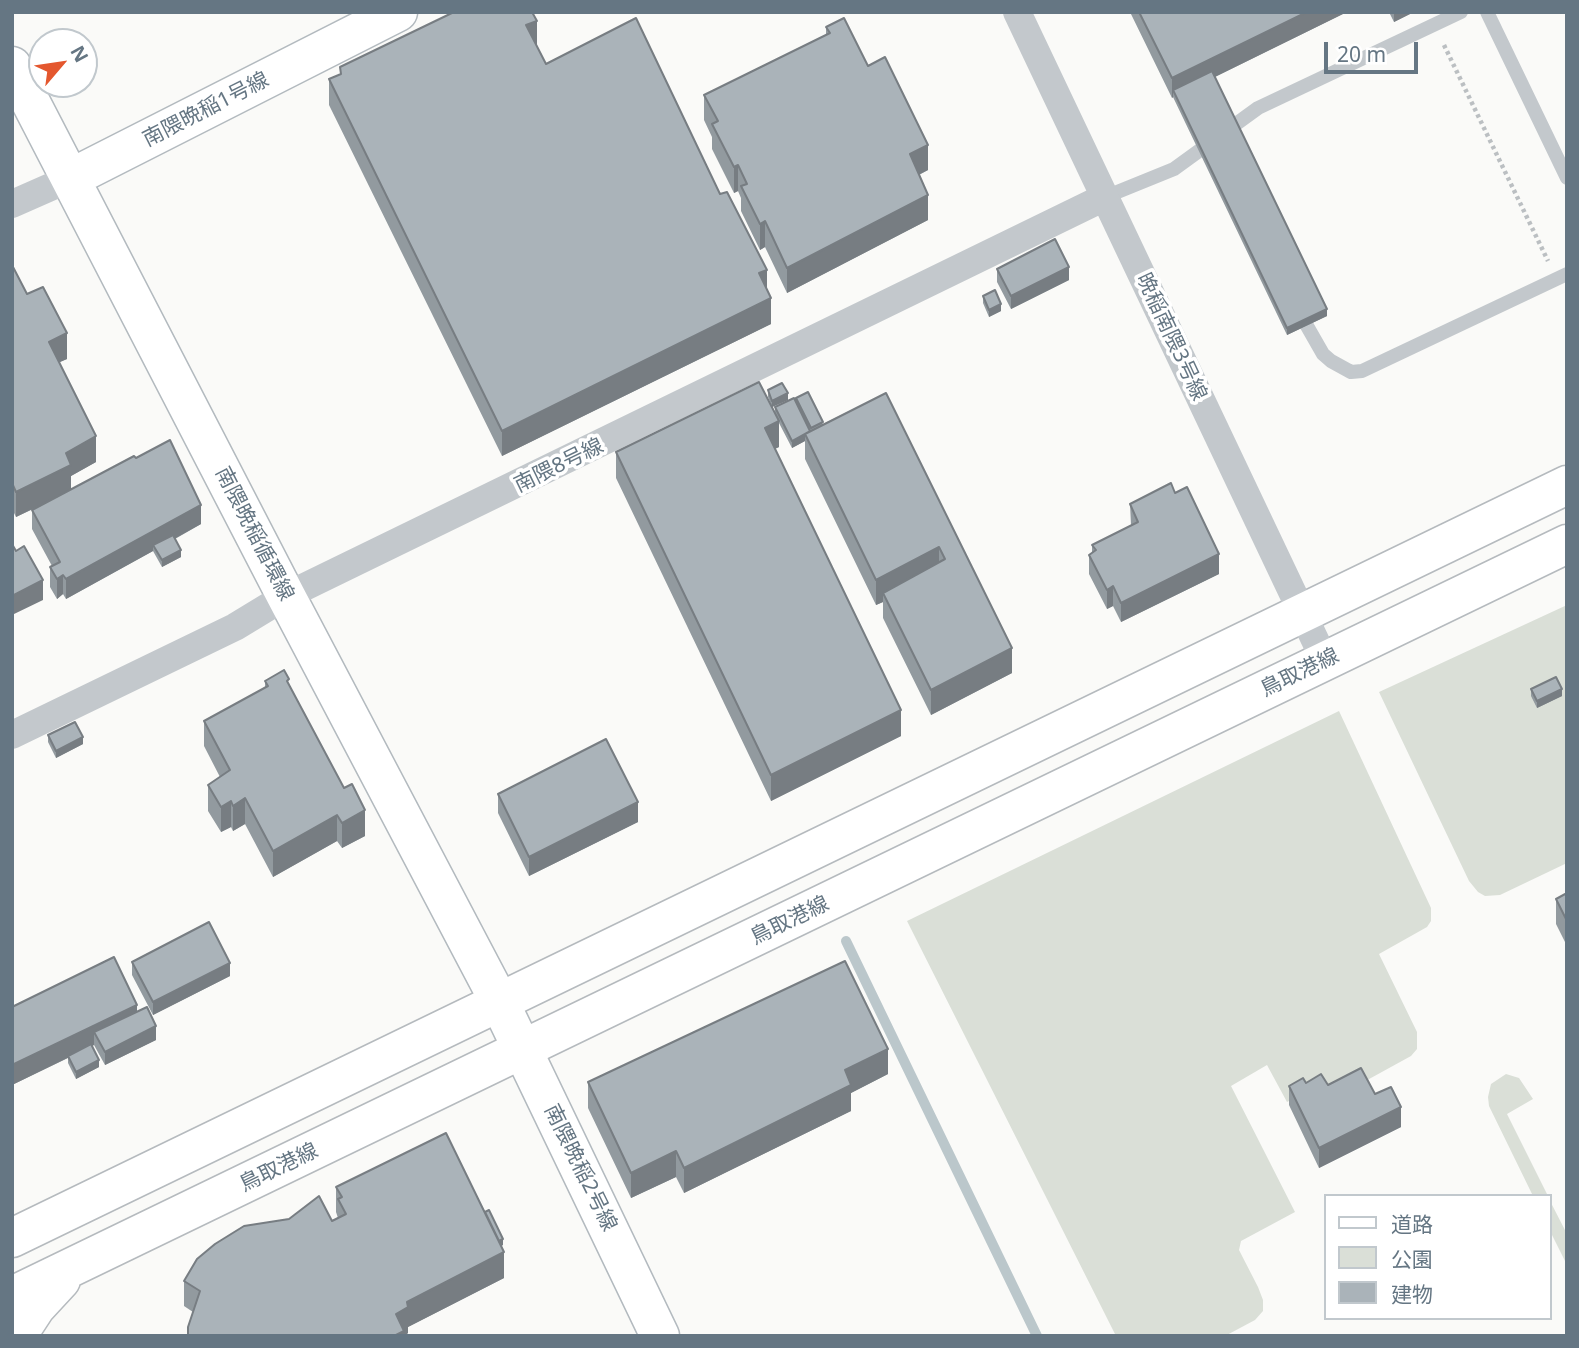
<!DOCTYPE html>
<html>
<head>
<meta charset="utf-8">
<style>
  body { margin:0 }
  #map { position:relative; width:1579px; height:1348px; overflow:hidden; background:#fafaf8; font-family:"Noto Sans","Noto Sans JP",sans-serif }
  canvas { display:block }
  .frame { position:absolute; inset:0; border:14px solid #657683; pointer-events:none }
  .legend { position:absolute; left:1324px; top:1194px; width:228px; height:126px; box-sizing:border-box; background:#fff; border:2px solid #c1c8cd; margin:0; padding:9px 12px; list-style:none; font-size:21px; color:#657683 }
  .legend li { display:flex; align-items:center; gap:14px; height:35px }
  .legend b { width:35px; border:2px solid #c1c8cd }
  .north { position:absolute; left:28px; top:28px; width:70px; height:70px; box-sizing:border-box; background:#fff; border:2px solid #c1c8cd; border-radius:50%; rotate:61deg; font-size:19px; font-weight:700; line-height:28px; text-align:center; color:#657683 }
  .north::after { content:''; display:block; margin:auto; width:24px; height:32px; background:#e4572e; clip-path:polygon(50% 0,100% 100%,50% 72%,0 100%) }
  .scale { position:absolute; left:1324px; top:42px; width:94px; height:32px; box-sizing:border-box; border:4px solid #657683; border-top:0; padding-left:9px; font-size:21px; line-height:24px; white-space:nowrap; color:#657683; -webkit-text-stroke:5px #fff; paint-order:stroke }
</style>
</head>
<body>
<div id="map">
<canvas width="1579" height="1348"></canvas>
<div class="frame"></div>
<ul class="legend">
<li><b style="height:9px;background:#fff"></b>道路</li>
<li><b style="height:19px;background:#dadfd7"></b>公園</li>
<li><b style="height:19px;background:#aab3b9"></b>建物</li>
</ul>
<div class="north">N</div>
<div class="scale">20 m</div>
</div>
<script>
const g = document.querySelector('canvas').getContext('2d');
g.lineJoin = 'round';
function fillPath(path, color) { g.fillStyle = color; g.fill(path, 'evenodd'); }
const toPath = rows => new Path2D(rows.map(r => 'M' + r).join(''));
function trace(path, color, width, dash) { g.strokeStyle = color; g.lineWidth = width; g.lineCap = dash ? 'butt' : 'round'; g.setLineDash(dash || []); g.stroke(path); }
function label(font, color, halo, rows, align = 'center') {
  g.font = font + ' "Noto Sans","Noto Sans JP",sans-serif'; g.lineWidth = 7; g.setLineDash([]); g.textBaseline = 'middle'; g.strokeStyle = halo; g.fillStyle = color; for (const [text, x, y, turn = 0] of rows) {
    g.save(); g.translate(x, y); g.rotate((+turn || 0) * Math.PI / 180); g.textAlign = isNaN(turn) ? turn : align; if (halo) g.strokeText(text, 0, 0); g.fillText(text, 0, 0); g.restore();
  }
}
const green = toPath([
  [1567,605,1567,863,1500,895,1485,896,1478,892,1469,881,1379,692],
  [1339,711,1431,908,1431,921,1427,927,1379,954,1417,1032,1417,1049,1411,1056,1360,1084,1303,1094,1287,1102,1267,1065,1231,1086,1295,1212,1241,1241,1239,1250,1258,1287,1263,1300,1263,1311,1255,1320,1225,1336,1116,1336,907,921],
  [1506,1074,1519,1078,1533,1099,1507,1114,1548,1196,1533,1196,1489,1106,1488,1097,1491,1084],
  [1549,1199,1567,1234,1567,1265,1549,1229]
]);
const stream = toPath([
  [846,941,1037,1336]
]);
const path = toPath([
  [1444,45,1548,261]
]);
const lane = toPath([
  [1487,12,1567,178],
  [1105,197,1174,169,1258,108,1461,12],
  [1307,326,1323,354,1331,361,1351,372,1362,371,1567,274]
]);
const street = toPath([
  [1017,12,1325,661],
  [12,204,71,178],
  [12,735,235,627,286,596,1105,197]
]);
const secondary = toPath([
  [12,66,286,596,499,1001,660,1336],
  [71,178,398,12]
]);
const primary = toPath([
  [12,1238,1567,485],
  [12,1296,1567,544],
  [17,1336,36,1307,61,1280]
]);
const wall = toPath([
  [1130,12,1347,12,1215,77,1327,316,1287,335,1173,97,1172,98],
  [1389,12,1414,12,1394,22],
  [826,27,868,66,928,170,919,175,928,220,787,293,765,247,760,250,741,211,741,198,738,191,734,193,712,149,712,137,704,120,704,95,826,35],
  [537,46,546,64,767,290,771,324,502,456,329,105,329,79,340,75,340,67],
  [12,265,27,294,67,359,59,362,96,462,71,476,71,489,201,524,175,539,181,557,162,567,153,551,66,599,63,594,57,599,50,587,50,567,52,566,32,529,32,510,46,503,16,517,14,513,14,519,12,520],
  [997,269,1069,280,1011,309,997,282],
  [983,296,1001,311,989,317,983,303],
  [768,390,788,400,772,407,768,397],
  [886,393,1012,673,931,715,883,618,883,602,876,605,805,459,805,441,792,448,779,423,779,447,775,449,901,736,771,801,616,478,616,452,775,412,775,407,796,402,796,398,823,424],
  [1175,493,1219,574,1121,622,1113,606,1107,609,1089,574,1089,555,1092,553,1092,545,1131,525,1130,504],
  [265,681,289,685,365,836,342,848,337,841,273,877,245,824,233,831,231,827,221,832,208,811,208,785,220,777,204,746,204,721,265,688],
  [1531,689,1562,696,1537,708,1531,696],
  [48,735,83,744,56,758,48,742],
  [498,794,638,822,529,876,498,813],
  [1567,893,1567,946,1556,924,1556,899],
  [132,962,230,976,153,1015,132,975],
  [12,1007,137,1012,156,1040,105,1065,94,1045,92,1046,99,1067,76,1079,68,1063,68,1058,12,1085],
  [888,1074,851,1093,851,1111,684,1193,676,1177,631,1198,588,1108,588,1082],
  [1328,1085,1375,1094,1401,1127,1319,1168,1289,1105,1289,1086],
  [336,1187,485,1212,503,1245,501,1246,504,1278,408,1327,408,1333,404,1336,188,1336,188,1327,193,1312,184,1306,184,1281,338,1218,336,1212]
]);
const shadedWall = toPath([
  [1307,12,1347,12,1176,96,1173,90,1173,97,1172,98,1172,78],
  [1394,12,1414,12,1394,22],
  [537,21,537,47,526,25],
  [928,145,928,170,910,179,910,154],
  [738,165,738,191,734,193,734,167],
  [928,195,928,220,787,293,787,268],
  [765,221,765,247,760,250,760,224],
  [1069,267,1069,280,1011,309,1011,296],
  [767,270,767,295,759,273],
  [771,298,771,324,502,456,502,431],
  [1001,304,1001,311,989,317,989,310],
  [1327,309,1327,316,1287,335,1287,328],
  [67,333,67,359,49,367,49,342],
  [788,393,788,400,772,407,772,401],
  [779,421,779,447,765,453,765,428],
  [805,434,805,441,792,448,792,441],
  [96,436,96,462,71,476,71,490,16,517,16,492,66,453],
  [14,505,14,519,12,520,12,506],
  [201,505,201,524,156,549,153,545,153,551,66,599,66,579],
  [939,547,939,573,883,593,883,602,876,605,876,580],
  [181,550,181,557,162,567,162,560],
  [1219,554,1219,574,1121,622,1121,603],
  [63,575,63,594,57,599,57,579],
  [43,580,43,600,12,615,12,596],
  [1113,586,1113,606,1107,609,1107,590],
  [1012,648,1012,673,931,715,931,690],
  [1562,689,1562,696,1537,708,1537,701],
  [901,710,901,736,771,801,771,775],
  [83,737,83,744,56,758,56,751],
  [245,798,245,824,233,831,233,806],
  [231,801,231,827,221,832,221,807],
  [638,802,638,822,529,876,529,857],
  [365,810,365,836,342,848,342,823],
  [337,815,337,841,273,877,273,851],
  [230,963,230,976,153,1015,153,1002],
  [137,1005,137,1024,94,1032,94,1045,12,1085,12,1065],
  [156,1026,156,1040,105,1065,105,1052],
  [888,1049,888,1074,851,1093,851,1111,684,1193,684,1168,845,1070],
  [99,1060,99,1067,76,1079,76,1072],
  [1401,1107,1401,1127,1319,1168,1319,1148],
  [676,1151,676,1177,631,1198,631,1173],
  [503,1239,503,1245,491,1250,491,1244],
  [504,1252,504,1278,408,1327,408,1333,404,1336,394,1336,396,1314,407,1302]
]);
const building = toPath([
  [454,12,532,12,537,21,526,25,546,64,636,18,720,194,727,192,767,270,759,273,771,298,502,431,329,79,341,74,340,67,454,12],
  [1139,12,1307,12,1172,78,1139,12],
  [844,18,868,66,885,57,928,145,910,154,928,195,787,268,765,221,760,224,741,186,747,184,738,165,734,167,712,124,718,121,704,95,830,33,826,27,844,18],
  [1212,71,1327,309,1287,328,1173,90,1212,71],
  [1055,239,1069,267,1011,296,997,269,1055,239],
  [12,265,27,294,43,287,67,333,49,342,96,436,66,453,71,465,16,492,12,483,12,265],
  [995,290,1001,304,989,310,983,296,995,290],
  [759,382,779,421,765,428,901,710,771,775,616,452,759,382],
  [782,383,788,393,772,401,768,390,782,383],
  [808,392,823,422,811,428,796,398,808,392],
  [886,393,1012,648,931,690,883,593,945,559,939,547,876,580,805,434,886,393],
  [794,398,810,431,792,441,775,407,794,398],
  [170,440,201,505,66,579,63,575,57,579,50,567,60,562,32,510,134,456,136,458,170,440],
  [1171,483,1175,493,1187,487,1219,554,1121,603,1113,586,1107,590,1089,555,1096,550,1092,545,1138,522,1130,504,1171,483],
  [173,535,181,550,162,560,153,545,173,535],
  [12,544,16,551,24,546,43,580,12,596,12,544],
  [284,670,289,679,287,681,344,788,352,784,365,810,342,823,337,815,273,851,245,798,233,806,231,801,221,807,208,785,230,770,204,721,268,686,265,681,284,670],
  [1556,677,1562,689,1537,701,1531,689,1556,677],
  [75,722,83,737,56,751,48,735,75,722],
  [606,739,638,802,529,857,498,794,606,739],
  [1567,893,1567,921,1556,899,1567,893],
  [209,922,230,963,153,1002,132,962,209,922],
  [114,957,137,1005,12,1065,12,1007,114,957],
  [845,961,888,1049,845,1070,851,1085,684,1168,676,1151,631,1173,588,1082,845,961],
  [147,1007,156,1026,105,1052,94,1032,147,1007],
  [91,1044,99,1060,76,1072,68,1056,91,1044],
  [1361,1068,1375,1094,1391,1087,1401,1107,1319,1148,1289,1086,1303,1078,1306,1083,1321,1074,1328,1085,1361,1068],
  [446,1133,504,1252,407,1302,408,1307,396,1314,404,1331,394,1336,188,1336,188,1327,200,1291,184,1281,197,1259,215,1244,244,1226,289,1219,319,1196,332,1221,346,1214,338,1199,342,1197,336,1187,446,1133],
  [489,1210,503,1239,499,1241,485,1212,489,1210]
]);
const streetNames = [
  ["南隈晩稲1号線",206,110,-27],
  ["晩稲南隈3号線",1171,337,65],
  ["南隈8号線",559,466,-26],
  ["南隈晩稲循環線",254,534,63],
  ["鳥取港線",1300,673,-26],
  ["鳥取港線",790,921,-26],
  ["鳥取港線",279,1168,-26],
  ["南隈晩稲2号線",580,1168,64]
];
fillPath(green, '#dadfd7');
trace(stream, '#bbc7cb', 10);
trace(secondary, '#b3babf', 41);
trace(primary, '#b5babe', 41);
trace(path, '#bbbfc2', 4.5, [3.5, 3.5]);
trace(lane, '#c3c8cc', 14);
trace(street, '#c3c8cc', 28);
trace(secondary, '#fff', 38);
trace(primary, '#fff', 38);
fillPath(wall, '#929a9f');
fillPath(shadedWall, '#777d82');
fillPath(building, '#aab3b9');
trace(building, '#777d82', 2);
label('21px', '#657683', '#fff', streetNames);
</script>
</body>
</html>
